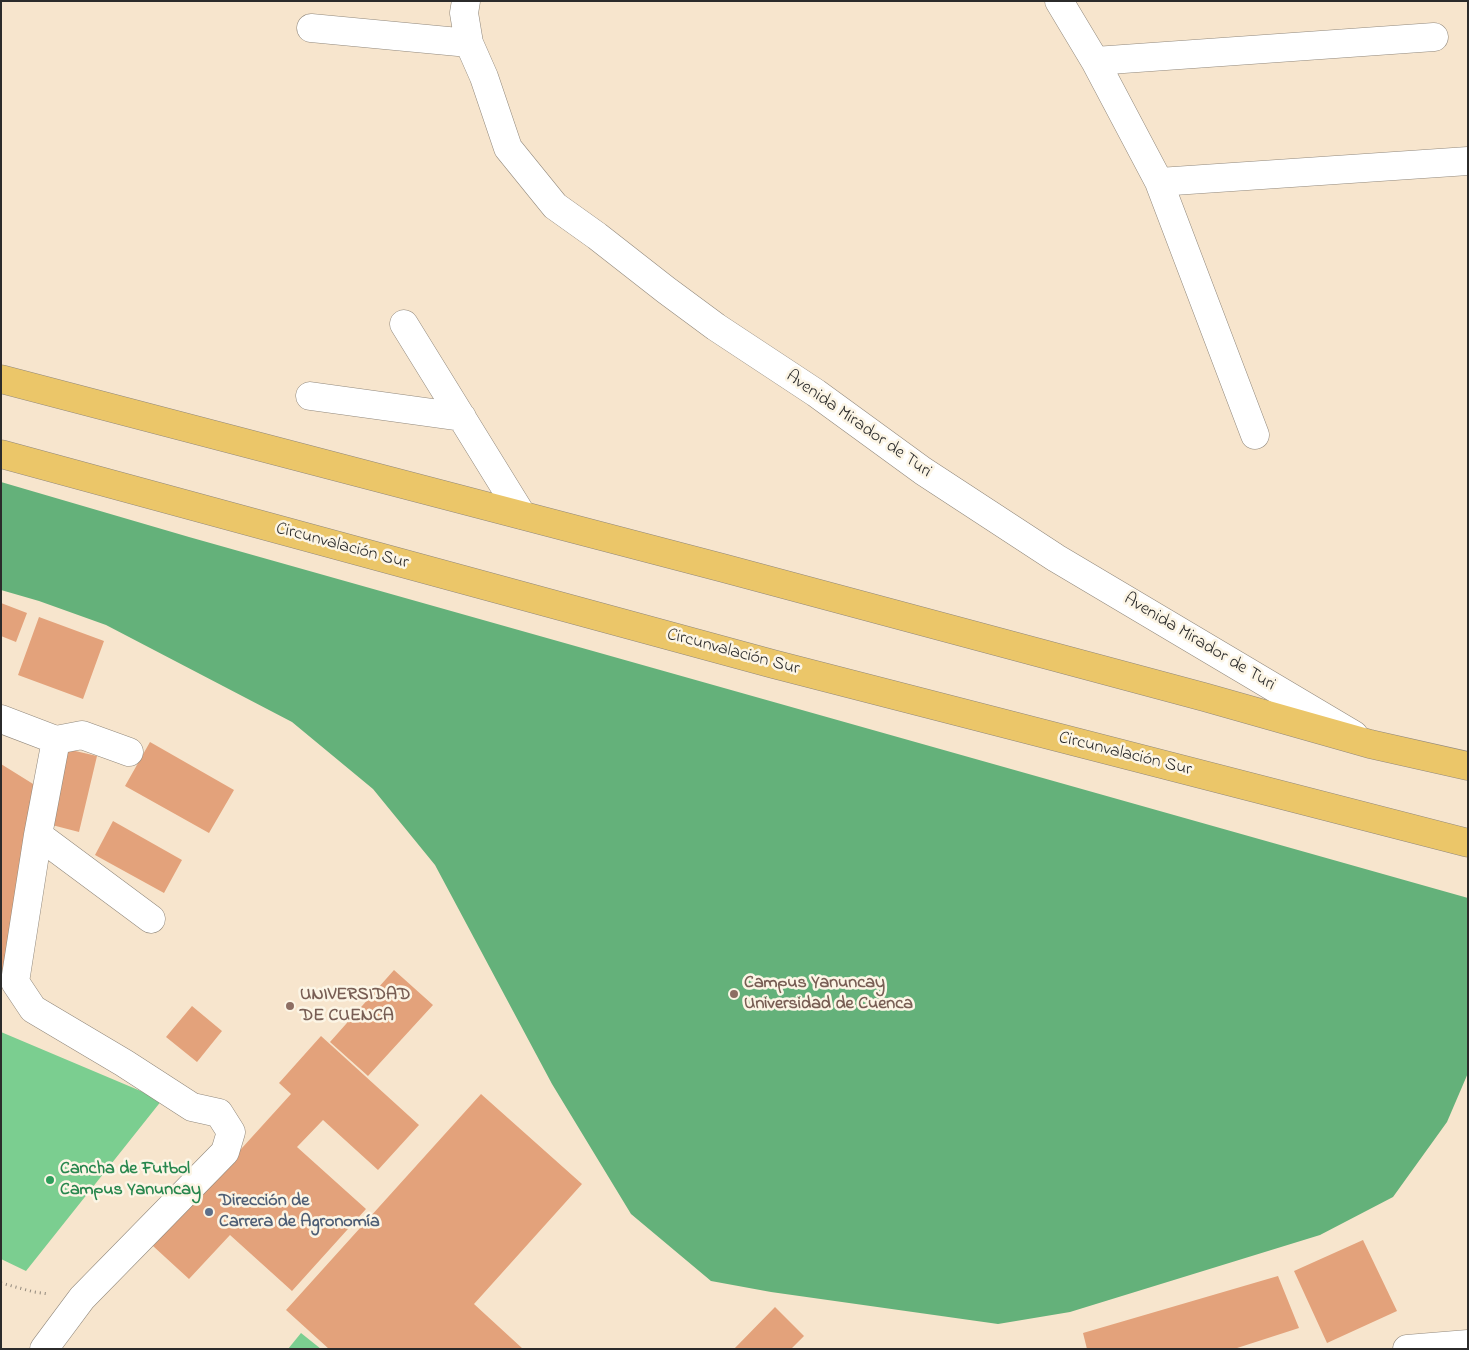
<!DOCTYPE html>
<html>
<head>
<meta charset="utf-8">
<style>
  body { margin:0 }
  #map { position:relative; width:1469px; height:1350px; overflow:hidden; background:#f7e5cd; font-family:"Indie Flower",sans-serif }
  canvas { display:block }
  .frame { position:absolute; inset:0; border:2px solid #2b2b2b; pointer-events:none }
</style>
</head>
<body>
<div id="map">
<canvas width="1469" height="1350"></canvas>
<div class="frame"></div>
</div>
<script>
const g = document.querySelector('canvas').getContext('2d');
g.lineJoin = 'round';
function fillPath(path, color) { g.fillStyle = color; g.fill(path, 'evenodd'); }
const toPath = rows => new Path2D(rows.map(r => 'M' + r).join(''));
function trace(path, color, width, dash) { g.strokeStyle = color; g.lineWidth = width; g.lineCap = dash ? 'butt' : 'round'; g.setLineDash(dash || []); g.stroke(path); }
function label(font, color, halo, rows, align = 'center') {
  g.font = font + ' "Indie Flower",sans-serif'; g.lineWidth = 5; g.setLineDash([]); g.textBaseline = 'middle'; g.strokeStyle = halo; g.fillStyle = color; for (const [text, x, y, turn = 0] of rows) {
    g.save(); g.translate(x, y); g.rotate((+turn || 0) * Math.PI / 180); g.textAlign = isNaN(turn) ? turn : align; if (halo) g.strokeText(text, 0, 0); g.fillText(text, 0, 0); g.restore();
  }
}
const green = toPath([
  [1,1032,162,1100,26,1271,1,1259],
  [301,1333,321,1349,288,1349]
]);
const forest = toPath([
  [1,482,189,537,1468,898,1468,1073,1447,1122,1393,1197,1320,1235,1070,1312,998,1324,771,1292,711,1281,631,1214,552,1084,435,865,373,789,292,722,106,625,39,601,1,590]
]);
const building = toPath([
  [1,603,27,613,16,642,1,636],
  [39,617,104,641,83,699,18,675],
  [150,742,234,790,209,833,125,786],
  [58,747,97,756,79,832,52,825,62,785,50,782],
  [1,764,46,792,6,990,1,988],
  [113,821,182,860,164,893,95,855],
  [394,970,433,1005,368,1076,330,1042],
  [192,1006,222,1031,197,1062,166,1037],
  [321,1036,419,1125,378,1170,323,1120,297,1147,366,1209,292,1291,230,1235,189,1279,153,1246,291,1094,279,1083],
  [481,1094,582,1184,474,1304,523,1349,329,1349,286,1310],
  [1363,1240,1397,1311,1327,1343,1294,1271],
  [1278,1276,1299,1328,1234,1349,1087,1349,1083,1333],
  [775,1307,804,1336,791,1349,734,1349]
]);
const path = toPath([
  [1,1283,34,1292,49,1294]
]);
const minor = toPath([
  [466,1,464,13,469,43,484,77,508,148,555,206,597,236,666,290,716,327,816,393,923,471,1056,558,1354,735],
  [1059,1,1095,61,1159,182,1468,161],
  [311,28,469,43],
  [1095,61,1434,37],
  [1159,182,1255,435],
  [404,324,522,515],
  [310,396,462,417],
  [1,719,56,740,38,835,15,982,33,1009,124,1063,192,1107,219,1113,231,1132,225,1152,82,1298,44,1349],
  [56,740,82,735,129,752],
  [38,835,151,919],
  [1407,1349,1468,1344]
]);
const highway = toPath([
  [1,379,723,568,1204,697,1370,744,1468,766],
  [1,454,773,664,1468,843]
]);
const markers = [
  [734,994,5,"#8d6e63"],
  [290,1006,5,"#8d6e63"],
  [50,1180,5,"#2e9e5b"],
  [209,1212,5,"#5c6f8a"]
];
const streetNames = [
  ["Avenida Mirador de Turi",858,425,35],
  ["Circunvalación Sur",342,547,15],
  ["Avenida Mirador de Turi",1199,643,31],
  ["Circunvalación Sur",733,653,15],
  ["Circunvalación Sur",1125,755,14]
];
const educationNames = [
  ["Campus Yanuncay",744,984],
  ["Universidad de Cuenca",744,1005],
  ["UNIVERSIDAD",300,996],
  ["DE CUENCA",300,1017]
];
const leisureNames = [
  ["Cancha de Futbol",60,1170],
  ["Campus Yanuncay",60,1191]
];
const serviceNames = [
  ["Dirección de",219,1202],
  ["Carrera de Agronomía",219,1223]
];
fillPath(green, '#7bce90');
fillPath(forest, '#64b17a');
fillPath(building, '#e3a27b');
trace(minor, '#91887c', 29);
trace(highway, '#91887c', 29);
trace(path, '#91887c', 3, [1, 4]);
trace(minor, '#fff', 28);
trace(highway, '#ebc669', 28);
for (const [x, y, r, color] of markers) { const dot = new Path2D(); dot.arc(x, y, r, 0, 2 * Math.PI); g.fillStyle = color; g.fill(dot); trace(dot, '#fcf5e5', 2); }
label('18px', '#2b2b2b', '#fcf5e5', streetNames);
label('bold 18px', '#785e54', '#fcf5e5', educationNames, 'left');
label('bold 18px', '#27864d', '#fcf5e5', leisureNames, 'left');
label('bold 18px', '#4e5e75', '#fcf5e5', serviceNames, 'left');
</script>
</body>
</html>
